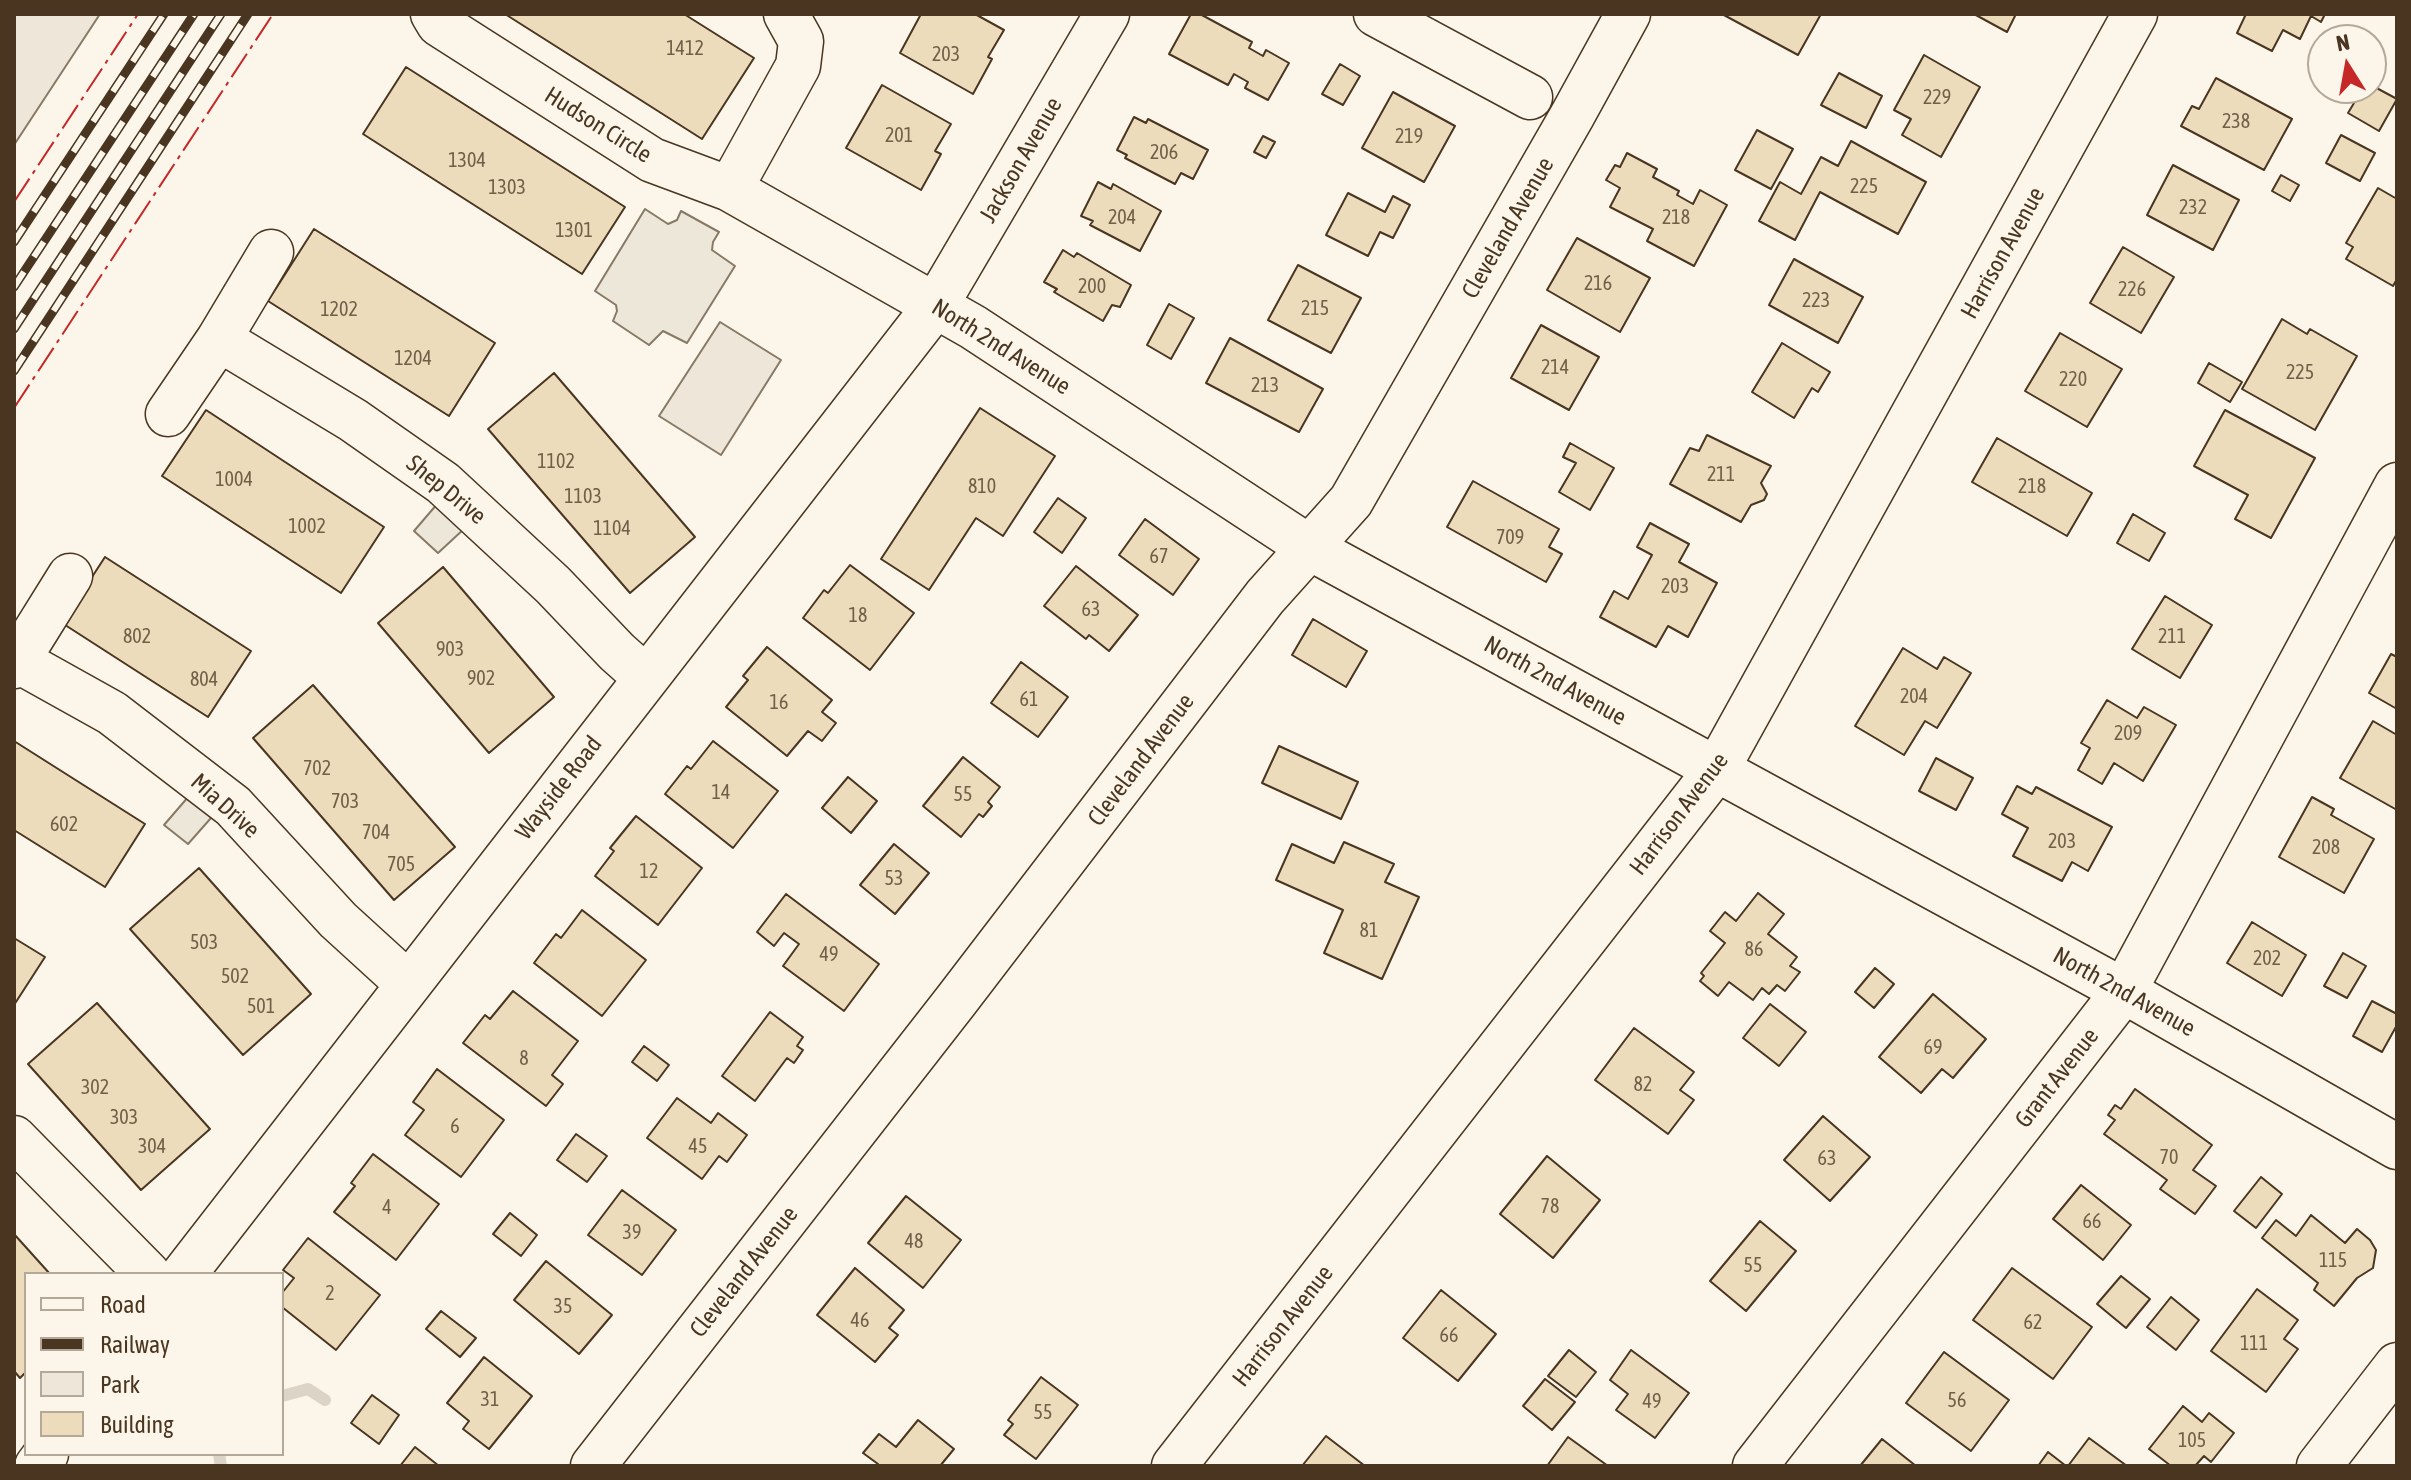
<!DOCTYPE html>
<html>
<head>
<meta charset="utf-8">
<style>
  body { margin:0 }
  #map { position:relative; width:2411px; height:1480px; overflow:hidden; background:#fbf6e9; font-family:"Asap Condensed",sans-serif }
  canvas { display:block }
  .frame { position:absolute; inset:0; border:16px solid #4a3520; pointer-events:none }
  .legend { position:absolute; left:24px; top:1272px; width:260px; height:184px; box-sizing:border-box; background:#fbf6e9; border:2px solid #b4a999; margin:0; padding:10px 14px; list-style:none; font-size:24px; color:#4a3520 }
  .legend li { display:flex; align-items:center; gap:16px; height:40px }
  .legend b { width:40px; border:2px solid #b4a999 }
  .north { position:absolute; left:2307px; top:24px; width:80px; height:80px; box-sizing:border-box; background:#fbf6e9; border:2px solid #b4a999; border-radius:50%; rotate:349deg; font-size:22px; font-weight:700; line-height:32px; text-align:center; color:#4a3520 }
  .north::after { content:''; display:block; margin:auto; width:28px; height:36px; background:#c62828; clip-path:polygon(50% 0,100% 100%,50% 72%,0 100%) }
</style>
</head>
<body>
<div id="map">
<canvas width="2411" height="1480"></canvas>
<div class="frame"></div>
<ul class="legend">
<li><b style="height:10px;background:#fbf6e9"></b>Road</li>
<li><b style="height:10px;background:#4a3520"></b>Railway</li>
<li><b style="height:22px;background:#ede6d9"></b>Park</li>
<li><b style="height:22px;background:#ecdcbc"></b>Building</li>
</ul>
<div class="north">N</div>
</div>
<script>
const g = document.querySelector('canvas').getContext('2d');
g.lineJoin = 'round';
function fillPath(path, color) { g.fillStyle = color; g.fill(path, 'evenodd'); }
const toPath = rows => new Path2D(rows.map(r => 'M' + r).join(''));
function trace(path, color, width, dash) { g.strokeStyle = color; g.lineWidth = width; g.lineCap = dash ? 'butt' : 'round'; g.setLineDash(dash || []); g.stroke(path); }
function label(font, color, halo, rows, align = 'center') {
  g.font = font + ' "Asap Condensed",sans-serif'; g.lineWidth = 6; g.setLineDash([]); g.textBaseline = 'middle'; g.strokeStyle = halo; g.fillStyle = color; for (const [text, x, y, turn = 0] of rows) {
    g.save(); g.translate(x, y); g.rotate((+turn || 0) * Math.PI / 180); g.textAlign = isNaN(turn) ? turn : align; if (halo) g.strokeText(text, 0, 0); g.fillText(text, 0, 0); g.restore();
  }
}
const green = toPath([
  [14,14,100,14,14,145,14,14],
  [720,322,781,360,721,455,659,416,720,322]
]);
const parking = toPath([
  [645,209,668,224,677,220,681,211,719,232,713,242,712,250,735,266,687,343,663,331,649,345,613,321,617,311,616,305,595,291,645,209],
  [450,489,478,516,438,553,414,531,450,489],
  [201,782,226,801,188,844,164,825,201,782]
]);
const stream = toPath([
  [282,1396,308,1389,325,1400],
  [219,1454,221,1466]
]);
const building = toPath([
  [505,14,684,14,754,58,702,139,505,14],
  [921,14,975,14,1004,30,988,57,992,59,973,94,900,53,921,14],
  [1191,14,1200,14,1252,42,1249,48,1263,56,1266,50,1289,63,1268,100,1245,88,1248,82,1234,74,1228,85,1169,54,1191,14],
  [1722,14,1821,14,1798,55,1722,14],
  [1974,14,2016,14,2007,32,1974,14],
  [2246,14,2325,14,2321,22,2311,16,2300,39,2283,30,2272,51,2237,33,2246,14],
  [1924,55,1980,87,1941,157,1902,135,1911,119,1894,110,1924,55],
  [1340,64,1360,76,1343,105,1322,94,1340,64],
  [406,67,625,207,582,274,363,134,406,67],
  [1839,73,1882,96,1866,128,1821,105,1839,73],
  [2216,78,2292,119,2264,170,2181,126,2192,106,2199,109,2216,78],
  [882,85,951,124,935,151,941,154,921,190,846,148,882,85],
  [2371,85,2397,99,2379,131,2348,113,2363,88,2371,88,2371,85],
  [1393,92,1455,126,1424,182,1362,148,1393,92],
  [1134,117,1146,123,1148,119,1208,150,1193,179,1181,173,1175,184,1125,158,1127,155,1117,150,1134,117],
  [1757,130,1793,149,1771,189,1735,170,1757,130],
  [2341,135,2375,153,2360,181,2326,163,2341,135],
  [1263,136,1275,142,1266,158,1254,152,1263,136],
  [1851,141,1926,182,1898,234,1820,192,1795,240,1759,221,1780,182,1801,194,1821,157,1838,166,1851,141],
  [1627,153,1657,169,1653,177,1679,191,1677,195,1693,204,1700,190,1727,205,1694,266,1647,241,1653,229,1610,207,1620,188,1606,180,1615,165,1620,167,1627,153],
  [2173,165,2239,200,2213,250,2147,215,2173,165],
  [2281,175,2299,185,2290,201,2272,191,2281,175],
  [1098,182,1111,189,1113,184,1161,211,1140,251,1090,225,1093,221,1081,216,1098,182],
  [2378,188,2397,199,2397,279,2393,286,2346,259,2353,247,2346,243,2378,188],
  [1348,193,1385,212,1393,196,1410,205,1393,238,1380,232,1368,256,1326,235,1348,193],
  [314,229,495,343,449,416,268,301,314,229],
  [1577,238,1650,278,1620,332,1547,290,1577,238],
  [2123,247,2174,277,2141,333,2090,303,2123,247],
  [1063,250,1074,257,1077,253,1131,285,1120,307,1112,305,1103,321,1054,292,1057,289,1044,282,1063,250],
  [1794,259,1863,297,1838,343,1769,305,1794,259],
  [1298,265,1361,298,1331,353,1268,320,1298,265],
  [1169,304,1194,318,1171,359,1147,345,1169,304],
  [2282,319,2307,334,2310,329,2357,356,2315,430,2242,389,2282,319],
  [1541,325,1599,357,1569,410,1511,378,1541,325],
  [2060,333,2122,369,2087,427,2025,391,2060,333],
  [1230,338,1323,389,1299,432,1206,383,1230,338],
  [1782,343,1830,372,1818,392,1812,388,1794,418,1752,392,1782,343],
  [2209,363,2242,382,2230,402,2198,383,2209,363],
  [554,373,695,537,630,593,488,429,554,373],
  [980,408,1055,456,1003,536,976,518,929,590,881,559,980,408],
  [206,410,384,527,341,593,162,476,206,410],
  [2225,410,2315,458,2271,538,2235,519,2248,495,2194,466,2225,410],
  [1707,435,1771,466,1761,483,1767,494,1764,500,1751,505,1741,522,1670,484,1690,448,1699,451,1707,435],
  [1997,438,2092,493,2067,536,1972,482,1997,438],
  [1570,443,1614,468,1590,510,1559,492,1576,463,1563,457,1570,443],
  [1473,481,1559,529,1549,547,1562,554,1546,582,1447,527,1473,481],
  [1058,498,1086,518,1062,553,1034,532,1058,498],
  [2133,514,2165,533,2149,561,2117,543,2133,514],
  [1145,519,1199,559,1173,595,1119,555,1145,519],
  [1650,523,1689,544,1679,562,1717,583,1688,637,1668,626,1656,647,1600,617,1614,591,1628,599,1652,555,1637,547,1650,523],
  [105,557,251,651,208,717,62,623,105,557],
  [850,565,914,613,870,670,803,618,824,590,828,593,850,565],
  [1076,566,1138,615,1109,651,1089,635,1086,639,1044,606,1076,566],
  [443,567,554,697,489,753,378,623,443,567],
  [2165,596,2212,625,2180,678,2132,649,2165,596],
  [1313,619,1367,651,1346,687,1292,655,1313,619],
  [767,647,832,700,822,712,836,723,822,741,808,731,787,756,726,707,748,680,743,676,767,647],
  [1903,648,1937,669,1944,657,1971,673,1937,728,1925,721,1904,755,1855,726,1903,648],
  [2391,654,2397,657,2397,709,2369,693,2391,654],
  [1021,662,1068,697,1038,737,991,703,1021,662],
  [313,685,455,847,394,900,253,738,313,685],
  [2107,700,2137,718,2144,707,2176,725,2143,781,2114,763,2102,784,2078,770,2090,748,2081,743,2107,700],
  [2373,721,2397,735,2397,810,2340,778,2373,721],
  [14,741,145,824,105,887,14,830,14,741],
  [713,741,778,791,733,848,665,794,687,766,691,769,713,741],
  [1279,746,1358,782,1341,819,1262,783,1279,746],
  [963,757,1000,787,988,802,992,806,983,817,979,814,961,837,923,806,963,757],
  [1936,758,1973,778,1956,810,1919,791,1936,758],
  [848,777,877,801,851,833,822,808,848,777],
  [2017,786,2032,794,2036,787,2112,827,2088,871,2072,862,2062,881,2013,856,2028,828,2002,814,2017,786],
  [2312,797,2334,809,2331,815,2374,839,2344,893,2279,857,2312,797],
  [636,816,702,868,658,925,595,876,614,851,610,848,636,816],
  [1344,842,1394,864,1385,882,1419,897,1382,979,1324,953,1343,910,1276,880,1292,844,1334,863,1344,842],
  [894,844,929,873,895,914,860,885,894,844],
  [199,868,311,994,243,1055,130,929,199,868],
  [1758,893,1784,914,1768,934,1797,957,1790,966,1800,972,1785,991,1777,985,1769,994,1762,988,1753,1000,1729,982,1718,996,1700,981,1704,976,1701,973,1725,943,1710,931,1725,912,1736,921,1758,893],
  [786,894,879,964,844,1011,783,966,799,944,784,933,774,946,757,932,786,894],
  [582,910,646,960,602,1016,534,963,556,934,561,938,582,910],
  [2252,922,2306,955,2282,996,2227,963,2252,922],
  [14,938,45,957,14,1005,14,938],
  [2343,953,2366,966,2347,998,2324,986,2343,953],
  [1875,968,1894,984,1874,1008,1855,992,1875,968],
  [513,991,578,1041,552,1075,563,1084,546,1106,463,1043,485,1015,490,1019,513,991],
  [1933,994,1986,1039,1953,1078,1942,1069,1921,1093,1879,1057,1933,994],
  [2372,1001,2397,1014,2397,1025,2382,1052,2353,1036,2372,1001],
  [97,1003,210,1129,141,1190,28,1064,97,1003],
  [1770,1004,1806,1032,1779,1066,1743,1038,1770,1004],
  [770,1012,803,1037,797,1046,803,1050,794,1063,787,1058,755,1101,722,1076,770,1012],
  [1634,1028,1694,1072,1680,1090,1694,1100,1668,1134,1595,1080,1634,1028],
  [644,1046,669,1065,657,1081,632,1062,644,1046],
  [437,1069,504,1120,461,1177,405,1135,424,1110,413,1102,437,1069],
  [2135,1089,2212,1145,2193,1170,2216,1186,2195,1214,2160,1189,2167,1180,2104,1134,2115,1120,2108,1115,2115,1105,2121,1109,2135,1089],
  [677,1098,711,1123,718,1113,747,1135,727,1162,719,1156,702,1179,647,1138,677,1098],
  [1823,1116,1870,1157,1830,1201,1784,1160,1823,1116],
  [576,1134,607,1156,587,1182,557,1160,576,1134],
  [373,1154,439,1204,396,1260,334,1212,355,1186,351,1183,373,1154],
  [1547,1156,1600,1200,1553,1258,1500,1214,1547,1156],
  [2261,1177,2282,1194,2256,1228,2234,1211,2261,1177],
  [2081,1185,2131,1225,2103,1260,2053,1219,2081,1185],
  [622,1190,676,1230,642,1275,588,1235,622,1190],
  [906,1196,961,1240,923,1288,868,1243,906,1196],
  [510,1213,537,1235,521,1256,493,1234,510,1213],
  [2311,1215,2345,1243,2357,1229,2370,1240,2376,1250,2373,1268,2357,1278,2334,1306,2314,1290,2318,1283,2262,1238,2276,1220,2296,1236,2311,1215],
  [1760,1221,1796,1251,1746,1311,1710,1281,1760,1221],
  [14,1234,50,1274,26,1274,26,1372,20,1378,14,1371,14,1234],
  [308,1238,380,1295,336,1350,282,1307,282,1293,294,1278,283,1270,308,1238],
  [546,1261,612,1315,579,1354,514,1300,546,1261],
  [855,1268,904,1310,889,1328,898,1335,875,1362,817,1315,855,1268],
  [2012,1268,2092,1327,2053,1379,1973,1320,2012,1268],
  [2121,1276,2150,1299,2126,1328,2097,1304,2121,1276],
  [2257,1289,2298,1320,2284,1339,2298,1349,2266,1392,2211,1351,2257,1289],
  [1441,1290,1496,1334,1458,1381,1403,1338,1441,1290],
  [2171,1297,2199,1320,2176,1350,2147,1327,2171,1297],
  [441,1311,476,1338,460,1357,426,1329,441,1311],
  [1569,1350,1596,1372,1576,1397,1548,1376,1569,1350],
  [1631,1350,1689,1393,1655,1438,1616,1410,1628,1394,1610,1380,1631,1350],
  [1944,1352,2009,1400,1971,1451,1906,1403,1944,1352],
  [484,1357,532,1396,489,1449,463,1429,469,1421,447,1403,484,1357],
  [1041,1377,1078,1405,1036,1459,1004,1435,1013,1424,1008,1420,1041,1377],
  [1545,1379,1575,1402,1552,1430,1523,1406,1545,1379],
  [372,1395,399,1415,379,1444,351,1423,372,1395],
  [2183,1406,2202,1422,2209,1413,2234,1433,2211,1462,2204,1456,2195,1466,2171,1466,2149,1449,2183,1406],
  [918,1420,954,1449,940,1466,876,1466,878,1464,863,1453,879,1434,896,1447,918,1420],
  [1326,1436,1365,1466,1302,1466,1326,1436],
  [1568,1437,1608,1466,1547,1466,1568,1437],
  [2089,1438,2127,1466,2068,1466,2089,1438],
  [1882,1439,1916,1466,1860,1466,1882,1439],
  [415,1447,439,1466,400,1466,415,1447],
  [2048,1452,2066,1466,2038,1466,2048,1452]
]);
const minor = toPath([
  [433,14,439,24,652,160,730,189,973,327,1310,548,2124,991,2397,1147],
  [1376,14,1530,97],
  [730,189,798,66,801,41,786,14],
  [219,339,353,420,443,483,553,585,617,652,645,677],
  [168,414,219,339,271,252],
  [17,660,112,713,233,806,338,920,407,983],
  [14,666,70,576],
  [14,1138,148,1274],
  [184,1274,936,305,1107,14],
  [37,1466,46,1454],
  [593,1466,955,1002,1265,597,1351,501,1572,116,1628,14],
  [1174,1466,1717,769,2135,14],
  [1755,1466,2124,991,2397,485],
  [2319,1466,2397,1365]
]);
const rail = toPath([
  [14,242,164,14],
  [14,287,194,14],
  [14,329,221,14],
  [14,371,248,14]
]);
const power = toPath([
  [14,202,138,14],
  [14,408,273,14]
]);
const numberNames = [
  ["1412",685,49],
  ["203",946,55],
  ["229",1937,98],
  ["238",2236,122],
  ["201",899,136],
  ["219",1409,137],
  ["206",1164,153],
  ["1304",467,161],
  ["225",1864,187],
  ["1303",507,188],
  ["232",2193,208],
  ["204",1122,218],
  ["218",1676,218],
  ["1301",574,231],
  ["216",1598,284],
  ["200",1092,287],
  ["226",2132,290],
  ["223",1816,301],
  ["215",1315,309],
  ["1202",339,310],
  ["1204",413,359],
  ["214",1555,368],
  ["225",2300,373],
  ["220",2073,380],
  ["213",1265,386],
  ["1102",556,462],
  ["211",1721,475],
  ["1004",234,480],
  ["810",982,487],
  ["218",2032,487],
  ["1103",583,497],
  ["1002",307,527],
  ["1104",612,529],
  ["709",1510,538],
  ["67",1159,557],
  ["203",1675,587],
  ["63",1091,610],
  ["18",858,616],
  ["802",137,637],
  ["211",2172,637],
  ["903",450,650],
  ["902",481,679],
  ["804",204,680],
  ["204",1914,697],
  ["61",1029,700],
  ["16",779,703],
  ["209",2128,734],
  ["702",317,769],
  ["14",721,793],
  ["55",963,795],
  ["703",345,802],
  ["602",64,825],
  ["704",376,833],
  ["203",2062,842],
  ["208",2326,848],
  ["705",401,865],
  ["12",649,872],
  ["53",894,879],
  ["81",1369,931],
  ["503",204,943],
  ["86",1754,950],
  ["49",829,955],
  ["202",2267,959],
  ["502",235,977],
  ["501",261,1007],
  ["69",1933,1048],
  ["8",524,1059],
  ["82",1643,1085],
  ["302",95,1088],
  ["303",124,1118],
  ["6",455,1127],
  ["304",152,1147],
  ["45",698,1147],
  ["70",2169,1158],
  ["63",1827,1159],
  ["78",1550,1207],
  ["4",387,1208],
  ["66",2092,1222],
  ["39",632,1233],
  ["48",914,1242],
  ["115",2333,1261],
  ["55",1753,1266],
  ["2",330,1294],
  ["35",563,1307],
  ["46",860,1321],
  ["62",2033,1323],
  ["66",1449,1336],
  ["111",2254,1344],
  ["31",490,1400],
  ["56",1957,1401],
  ["49",1652,1402],
  ["55",1043,1413],
  ["105",2192,1441]
];
const streetNames = [
  ["Hudson Circle",598,125,32],
  ["Jackson Avenue",1021,160,-60],
  ["Cleveland Avenue",1508,228,-60],
  ["Harrison Avenue",2003,253,-61],
  ["North 2nd Avenue",1001,347,32],
  ["Shep Drive",446,490,39],
  ["North 2nd Avenue",1555,681,29],
  ["Cleveland Avenue",1141,760,-53],
  ["Wayside Road",559,788,-52],
  ["Mia Drive",225,806,42],
  ["Harrison Avenue",1679,814,-53],
  ["North 2nd Avenue",2124,992,29],
  ["Grant Avenue",2057,1078,-52],
  ["Cleveland Avenue",744,1272,-52],
  ["Harrison Avenue",1283,1326,-52]
];
fillPath(green, '#ede6d9');
trace(green, '#887966', 2);
fillPath(parking, '#ede7d9');
trace(parking, '#887966', 2);
trace(stream, '#dcd4c6', 12);
fillPath(building, '#ecdcbc');
trace(building, '#4a3520', 2);
trace(minor, '#4a3520', 47);
trace(minor, '#fbf6e9', 44);
trace(rail, '#4a3520', 9);
trace(rail, '#fbf6e9', 6, [18]);
trace(power, '#c62828', 2, [28, 6, 4, 6]);
label('20px', '#725f47', null, numberNames);
label('24px', '#4a3520', '#fbf6e9', streetNames);
</script>
</body>
</html>
